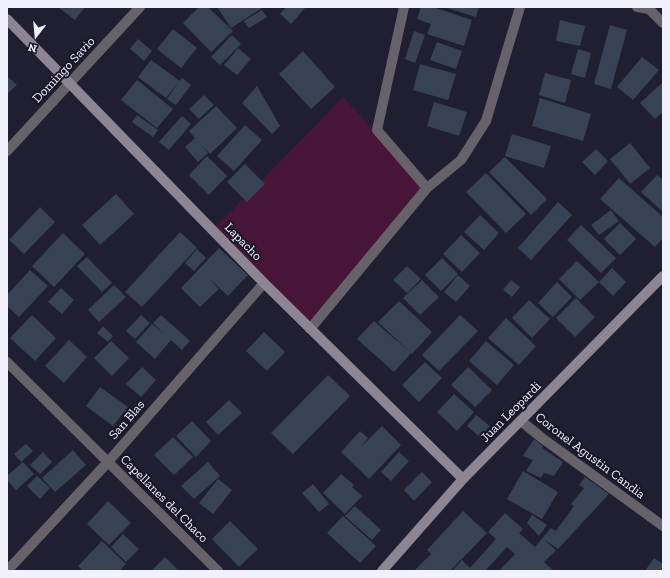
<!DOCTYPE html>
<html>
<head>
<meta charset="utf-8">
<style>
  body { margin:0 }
  #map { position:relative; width:670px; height:578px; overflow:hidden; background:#201f31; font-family:"Zilla Slab",serif }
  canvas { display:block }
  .frame { position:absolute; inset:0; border:8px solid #f1f1fe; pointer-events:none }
  .north { position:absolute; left:16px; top:16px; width:40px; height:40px; -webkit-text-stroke:3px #171627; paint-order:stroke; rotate:196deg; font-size:11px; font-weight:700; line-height:16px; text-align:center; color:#f1f1fe }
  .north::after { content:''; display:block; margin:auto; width:14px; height:18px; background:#f1f1fe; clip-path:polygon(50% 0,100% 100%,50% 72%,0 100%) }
</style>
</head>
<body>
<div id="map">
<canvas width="670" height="578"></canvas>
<div class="frame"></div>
<div class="north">N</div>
</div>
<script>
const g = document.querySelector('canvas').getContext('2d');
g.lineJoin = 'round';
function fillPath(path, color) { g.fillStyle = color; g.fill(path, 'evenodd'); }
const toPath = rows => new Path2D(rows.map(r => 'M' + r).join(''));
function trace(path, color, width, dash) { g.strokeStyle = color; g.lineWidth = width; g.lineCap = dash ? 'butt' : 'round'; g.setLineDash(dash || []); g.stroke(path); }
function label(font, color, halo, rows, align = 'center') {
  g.font = font + ' "Zilla Slab",serif'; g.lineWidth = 4; g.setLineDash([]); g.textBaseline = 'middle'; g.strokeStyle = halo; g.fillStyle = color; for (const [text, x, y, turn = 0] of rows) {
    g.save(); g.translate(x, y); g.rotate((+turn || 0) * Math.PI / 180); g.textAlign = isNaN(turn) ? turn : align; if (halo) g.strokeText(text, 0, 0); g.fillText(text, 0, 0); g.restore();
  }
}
const green = toPath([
  [343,97,427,188,310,329,213,230]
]);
const building = toPath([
  [58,7,85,7,75,20],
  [199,7,208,7,233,31,211,52,183,23],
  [217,7,262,7,262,8,231,28],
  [286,7,306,7,291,24,280,14],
  [421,7,436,8,472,20,464,46,427,34,431,24,417,19],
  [444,7,479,7,476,17],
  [262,10,267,17,249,28,244,21],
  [560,20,585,26,580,46,556,41],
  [610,25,627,30,611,89,594,84],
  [173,29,197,48,181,68,157,49],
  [414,31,425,35,415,63,405,59],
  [232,35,241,44,220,65,211,57],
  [138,39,152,51,144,61,130,49],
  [437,42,462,51,456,69,430,60],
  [238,48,251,59,237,75,224,65],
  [578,49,591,53,585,78,571,74],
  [303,51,335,87,311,109,279,74],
  [642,57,659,70,633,100,617,87],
  [151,60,180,81,166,98,138,77],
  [420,64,456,74,448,100,413,90],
  [545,73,571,80,565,103,539,95],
  [7,76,17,85,7,94],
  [182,78,191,85,176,105,167,99],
  [137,80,173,109,157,128,121,100],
  [663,82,663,112,655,119,640,103],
  [257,86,280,126,272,134,242,103],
  [204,95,214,105,199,119,189,109],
  [540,98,591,114,583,141,532,126],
  [434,102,467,112,459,136,427,126],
  [216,106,237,128,210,154,199,143,208,153,198,162,185,147,195,138,189,131],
  [137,115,158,130,153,137,132,122],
  [182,116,191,124,169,150,159,142],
  [245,125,262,140,234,171,217,156],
  [512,134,551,146,544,168,505,156],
  [630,143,650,168,630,184,610,159],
  [596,149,608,161,595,175,582,162],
  [207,156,227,176,209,195,189,175],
  [505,157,547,199,531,215,489,172],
  [245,164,265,184,247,202,227,182],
  [486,173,526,214,506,233,466,192],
  [657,175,663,180,663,212,641,192],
  [619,178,663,217,663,238,655,247,600,199],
  [116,194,134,214,100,245,82,225],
  [558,202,572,215,531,260,518,248],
  [40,207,55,222,24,254,9,240],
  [611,210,619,221,599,235,591,225],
  [480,215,499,233,484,250,464,232],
  [620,223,636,239,620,255,604,239],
  [581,225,616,258,601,273,567,240],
  [180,232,197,248,142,307,125,292],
  [63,233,85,254,54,287,32,266],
  [461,235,480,253,462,272,443,254],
  [219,248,248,275,228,296,210,279,219,289,200,307,181,288],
  [197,249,206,258,194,271,185,263],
  [87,257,112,283,102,292,77,266],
  [442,258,458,274,441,291,425,275],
  [577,261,599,282,580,300,559,279],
  [407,266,421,279,407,293,393,280],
  [612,268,626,282,613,296,599,282],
  [30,270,48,286,19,317,7,306,7,295],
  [458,275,470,286,456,302,444,292],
  [422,280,439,297,420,315,403,298],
  [511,280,520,287,512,297,503,290],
  [557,282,572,297,553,317,538,303],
  [114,285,126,297,99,322,88,310],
  [61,288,74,300,62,314,48,302],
  [576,298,595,317,575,337,556,318],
  [529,300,550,319,532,338,512,318],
  [399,301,432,332,412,354,378,322],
  [32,315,56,338,35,361,10,338],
  [141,315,150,323,135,339,126,331],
  [161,315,190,341,182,350,171,340,155,359,136,342,152,324,164,334,153,323],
  [460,315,478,331,439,371,422,355],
  [506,318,536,346,519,365,488,338],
  [374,321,411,353,394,372,357,339],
  [103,326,113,336,108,342,97,333],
  [264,332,285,352,267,371,246,351],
  [69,340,87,357,64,383,45,366],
  [111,341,129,358,112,376,94,358],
  [486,341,514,365,497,385,469,361],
  [425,362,442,378,419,402,402,385],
  [142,367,156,380,141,397,126,384],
  [468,367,492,390,475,407,451,385],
  [328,375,350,396,293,454,271,433],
  [100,387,128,407,113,426,86,406],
  [454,394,474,412,457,431,437,412],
  [229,400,242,413,218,435,206,422],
  [476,415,490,426,480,437,467,426],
  [192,421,211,441,196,457,176,436],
  [382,426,401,445,369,479,341,452,360,431,368,438,360,448],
  [173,437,193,457,174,475,154,455],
  [534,439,543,446,542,448,563,462,554,476,544,473,541,478,526,471,533,460,523,456],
  [26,444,33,451,21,462,14,454],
  [73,450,86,465,55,492,42,478],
  [43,452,52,462,40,474,30,465],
  [399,452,409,461,391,481,381,472],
  [23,462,34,474,16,490,7,480,7,476],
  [208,462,220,476,194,499,181,486],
  [523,471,558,492,542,519,507,499],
  [422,472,432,482,414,501,404,490],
  [341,474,354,485,352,487,362,496,345,514,323,493],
  [37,476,50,488,40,499,27,486],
  [585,477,609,494,558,549,543,539,556,550,544,562,554,571,499,571,515,554,507,547,485,571,452,571,462,560,470,568,496,539,488,532,505,513,523,529,519,533,535,547,551,528,556,531,574,506,571,504,584,488,579,485],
  [218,479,232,490,213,514,199,503],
  [313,484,329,504,319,512,302,493],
  [108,501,131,523,109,545,87,524],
  [355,506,381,530,372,540,345,516],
  [463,511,487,533,450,571,414,571,431,554,427,550],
  [532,515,547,525,539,536,527,523],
  [343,516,376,546,360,563,327,533],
  [230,521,258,549,239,567,212,539],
  [123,534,139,549,126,562,111,547],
  [102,541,126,564,119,571,83,571,78,566],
  [165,557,177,569,175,571,151,571],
  [654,558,663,564,663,571,645,571]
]);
const street = toPath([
  [404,7,377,130,427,188],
  [637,7,649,9,663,23],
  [7,151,140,7],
  [310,329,427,188,461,160,486,121,520,7],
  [7,362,218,571],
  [521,421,542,438,663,526],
  [7,571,108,462,264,283]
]);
const secondary = toPath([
  [7,19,264,283,463,479],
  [382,571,463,479,663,276]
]);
const streetNames = [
  ["Domingo Savio",64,70,-47],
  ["Lapacho",243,242,46],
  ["Juan Leopardi",511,412,-45],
  ["San Blas",127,420,-49],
  ["Coronel Agustin Candia",590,456,37],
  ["Capellanes del Chaco",164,499,45]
];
fillPath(green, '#471538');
fillPath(building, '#374354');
trace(street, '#67616a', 10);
trace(secondary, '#8e8593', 10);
label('13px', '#f1f1fe', '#171627', streetNames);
</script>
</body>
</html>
